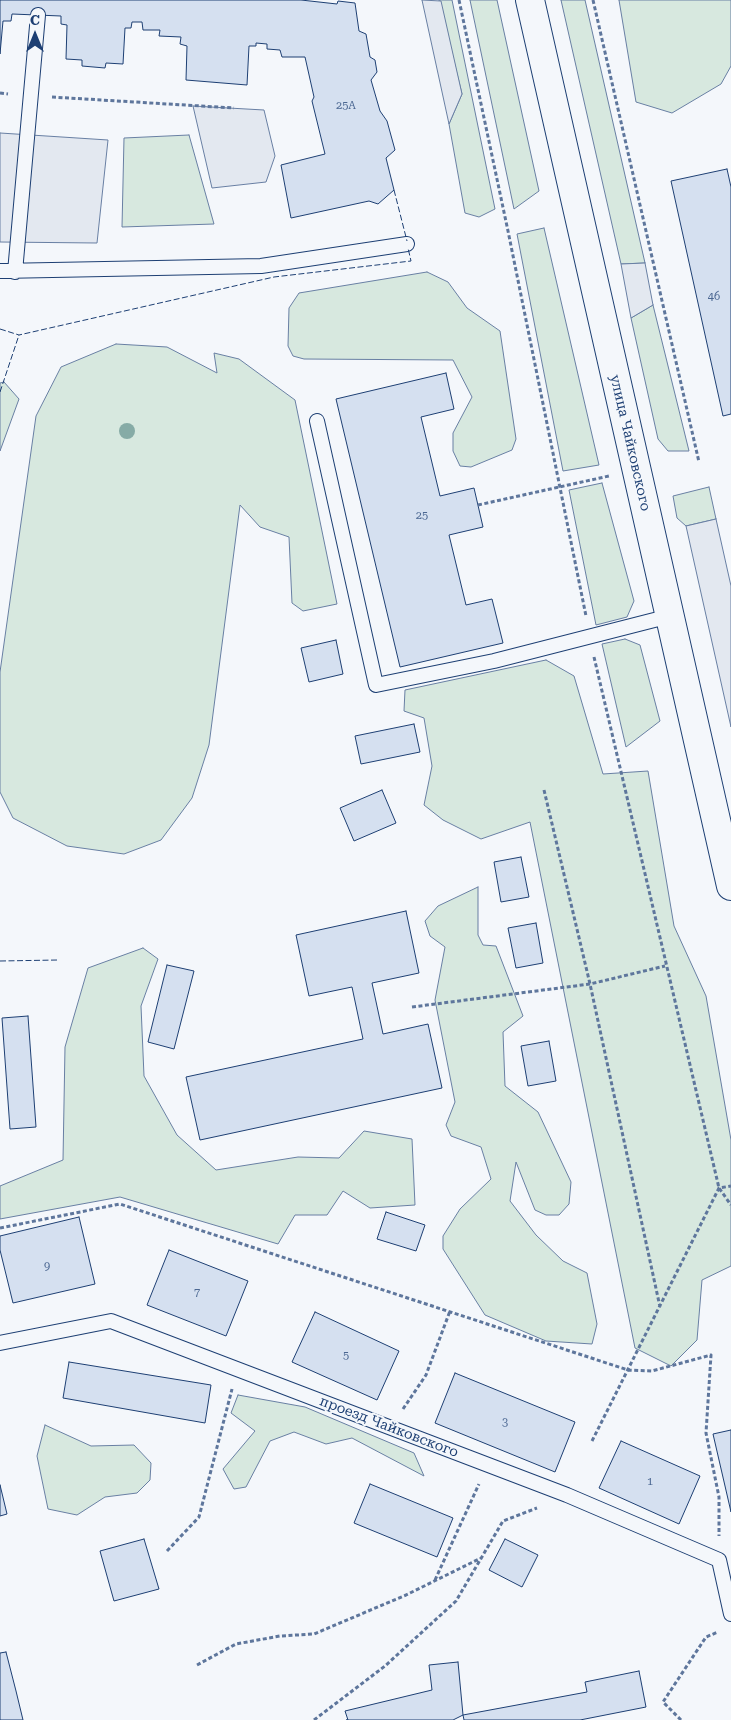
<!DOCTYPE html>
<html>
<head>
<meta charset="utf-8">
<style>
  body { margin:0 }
  #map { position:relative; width:731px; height:1720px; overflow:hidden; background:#f4f7fb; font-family:"Roboto Serif",serif }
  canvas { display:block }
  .north { position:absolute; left:10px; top:10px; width:50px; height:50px; -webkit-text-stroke:4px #f4f7fb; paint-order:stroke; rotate:0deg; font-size:14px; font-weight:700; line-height:20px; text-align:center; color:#1d3f73 }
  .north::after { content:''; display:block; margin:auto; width:18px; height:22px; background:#1d3f73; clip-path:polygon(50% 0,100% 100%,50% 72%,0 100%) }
</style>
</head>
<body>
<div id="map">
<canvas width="731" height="1720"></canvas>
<div class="north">С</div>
</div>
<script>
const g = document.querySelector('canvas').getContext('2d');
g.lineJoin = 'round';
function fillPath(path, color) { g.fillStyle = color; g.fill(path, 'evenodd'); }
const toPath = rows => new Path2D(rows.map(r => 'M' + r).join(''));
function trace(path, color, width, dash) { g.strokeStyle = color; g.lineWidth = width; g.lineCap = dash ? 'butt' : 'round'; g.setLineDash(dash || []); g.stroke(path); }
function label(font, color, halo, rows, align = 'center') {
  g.font = font + ' "Roboto Serif",serif'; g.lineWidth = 4; g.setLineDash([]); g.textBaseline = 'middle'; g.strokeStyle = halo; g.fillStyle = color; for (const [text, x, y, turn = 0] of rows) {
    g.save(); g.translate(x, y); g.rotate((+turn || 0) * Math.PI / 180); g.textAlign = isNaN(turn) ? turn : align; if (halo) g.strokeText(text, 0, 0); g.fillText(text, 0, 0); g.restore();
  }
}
const green = toPath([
  [439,0,452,0,495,209,479,217,465,213,449,124,462,94,439,0],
  [470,0,497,0,539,191,514,209,470,0],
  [561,0,585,0,645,263,621,264,561,0],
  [619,0,731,0,731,66,721,84,672,113,636,102,619,0],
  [189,135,214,224,122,227,124,138,189,135],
  [544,228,599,465,563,471,517,234,544,228],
  [427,272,448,282,467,308,500,331,516,439,512,450,471,467,460,466,453,451,453,433,472,397,453,360,304,359,293,356,288,346,289,308,299,293,427,272],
  [653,305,689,451,668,451,658,439,631,318,653,305],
  [116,344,167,347,217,373,214,353,239,359,295,400,337,604,303,611,292,603,289,537,260,527,240,505,209,745,192,798,161,840,124,854,67,846,13,818,0,792,0,672,36,416,61,367,116,344],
  [4,382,19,399,0,451,0,383,4,382],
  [602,483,634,601,627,617,596,625,569,490,602,483],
  [709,487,716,519,686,526,677,518,673,496,709,487],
  [625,639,640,645,660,721,626,747,602,644,625,639],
  [546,660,574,676,603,774,648,771,674,926,706,996,731,1140,731,1266,702,1280,697,1340,671,1366,635,1348,530,822,481,839,443,820,424,805,432,766,424,718,404,711,405,690,546,660],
  [478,887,478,935,483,945,496,946,523,1016,503,1032,505,1086,538,1112,571,1182,569,1204,559,1215,546,1215,535,1210,516,1162,510,1201,536,1235,563,1261,587,1273,597,1324,592,1344,546,1341,485,1315,443,1249,443,1236,460,1209,491,1179,481,1147,451,1136,446,1125,455,1102,435,1000,445,947,430,936,425,921,438,906,478,887],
  [143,948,158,959,141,1006,144,1076,177,1135,216,1170,298,1157,339,1158,364,1131,412,1139,415,1205,370,1208,343,1191,327,1215,295,1215,278,1244,120,1197,0,1219,0,1186,63,1160,65,1047,88,968,143,948],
  [238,1395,305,1407,414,1453,424,1476,352,1438,326,1444,294,1432,270,1441,246,1487,234,1489,223,1469,255,1431,231,1413,238,1395],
  [45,1425,91,1446,134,1445,151,1463,150,1480,137,1493,105,1497,77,1515,48,1509,37,1456,45,1425]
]);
const parking = toPath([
  [422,0,441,1,462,94,449,124,422,0],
  [193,106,264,110,275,156,266,182,212,188,193,106],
  [0,133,108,140,97,243,0,242,0,133],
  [645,263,653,305,631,318,621,264,645,263],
  [716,519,731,586,731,727,686,526,716,519]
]);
const building = toPath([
  [0,0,301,0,337,4,338,1,355,3,359,31,366,34,370,57,375,60,377,72,371,80,380,111,387,121,395,150,386,158,394,190,378,204,369,201,291,218,281,165,325,154,312,101,314,97,305,57,282,57,280,50,267,49,267,44,256,43,256,46,249,46,247,85,186,80,187,46,180,44,181,37,159,36,160,30,143,30,142,22,132,22,131,28,125,28,123,64,106,63,105,68,82,66,82,60,66,59,67,25,61,24,61,16,12,14,11,21,3,21,0,54,0,0],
  [727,169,731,187,731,414,723,416,671,181,727,169],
  [446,373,454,409,421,417,440,496,474,488,483,527,449,535,466,605,492,599,503,643,400,667,336,399,446,373],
  [336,640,343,674,309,682,301,648,336,640],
  [414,724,420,752,361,764,355,736,414,724],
  [382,790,396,823,354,841,340,808,382,790],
  [521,857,529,897,501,902,494,862,521,857],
  [406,911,419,973,372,983,383,1034,428,1024,442,1088,200,1140,186,1077,363,1039,352,987,309,996,296,935,406,911],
  [536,923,543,963,516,968,508,928,536,923],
  [167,965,194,971,174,1049,148,1042,167,965],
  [28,1016,36,1127,10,1129,2,1018,28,1016],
  [549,1041,556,1081,528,1086,521,1046,549,1041],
  [386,1212,425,1225,416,1251,377,1239,386,1212],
  [79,1217,95,1284,13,1303,0,1250,0,1236,79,1217],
  [169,1250,248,1281,226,1336,147,1305,169,1250],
  [315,1312,399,1351,377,1400,292,1362,315,1312],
  [69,1362,211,1385,205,1423,63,1398,69,1362],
  [455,1373,575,1422,555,1472,435,1423,455,1373],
  [731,1430,731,1512,713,1434,731,1430],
  [621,1441,700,1476,679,1524,599,1488,621,1441],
  [370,1484,453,1518,437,1557,354,1523,370,1484],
  [0,1485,7,1514,0,1516,0,1485],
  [144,1539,159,1589,114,1601,100,1551,144,1539],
  [505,1539,538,1555,522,1587,489,1570,505,1539],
  [6,1652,16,1691,23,1720,0,1720,0,1653,6,1652],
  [458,1662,463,1715,453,1720,346,1720,348,1720,345,1711,432,1690,429,1665,458,1662],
  [639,1671,646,1707,580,1720,464,1720,463,1715,587,1692,585,1682,639,1671]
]);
const path = toPath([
  [459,0,508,231,586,616],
  [593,0,699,462],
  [0,93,8,94],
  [52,97,234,108],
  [478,505,609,476],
  [594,657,719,1188,731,1205],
  [544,790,590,984,660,1307],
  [412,1007,590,984,665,966],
  [0,1228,120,1204,628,1370,652,1371,711,1355,706,1433,719,1497,719,1536],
  [403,1409,426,1375,450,1311],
  [592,1441,719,1188,731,1186],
  [167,1551,199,1517,232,1389],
  [435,1580,479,1484],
  [197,1665,236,1644,280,1636,314,1634,406,1595,481,1558],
  [314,1720,385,1666,456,1601,503,1521,537,1508],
  [681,1720,663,1702,706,1637,718,1632]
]);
const service = toPath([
  [0,271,261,266,407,244],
  [15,272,38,15],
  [317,421,376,685,494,661,670,616],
  [0,1343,111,1321,567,1495,719,1560,731,1614]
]);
const secondary = toPath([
  [530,0,731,886]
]);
const fence = toPath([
  [394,190,407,241],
  [0,329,19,335,274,277,411,261,408,248],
  [0,392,19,335],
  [0,961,58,960]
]);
const trees = [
  [127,431]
];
const numberNames = [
  ["25А",346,106],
  ["46",714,297],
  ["25",422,516],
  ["9",47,1267],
  ["7",197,1293],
  ["5",346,1356],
  ["3",505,1423],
  ["1",650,1482]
];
const streetNames = [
  ["улица Чайковского",630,443,77],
  ["проезд Чайковского",389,1427,21]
];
fillPath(green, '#d7e8df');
trace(green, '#687fa3', 1);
fillPath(parking, '#e3e8f0');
trace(parking, '#687fa3', 1);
fillPath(building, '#d5e0f0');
trace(building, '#1d3f73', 1);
trace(service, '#1d3f73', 16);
trace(secondary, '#1d3f73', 30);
trace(path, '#5e769c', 3, [4, 2.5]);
trace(service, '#f4f7fb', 14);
trace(secondary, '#f4f7fb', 28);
trace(fence, '#1d3f73', 1, [6, 2.5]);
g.fillStyle = '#86aba6';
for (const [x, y] of trees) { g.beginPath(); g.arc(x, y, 8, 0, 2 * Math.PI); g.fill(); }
label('11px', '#4b6792', null, numberNames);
label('14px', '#1d3f73', '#f4f7fb', streetNames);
</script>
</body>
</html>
